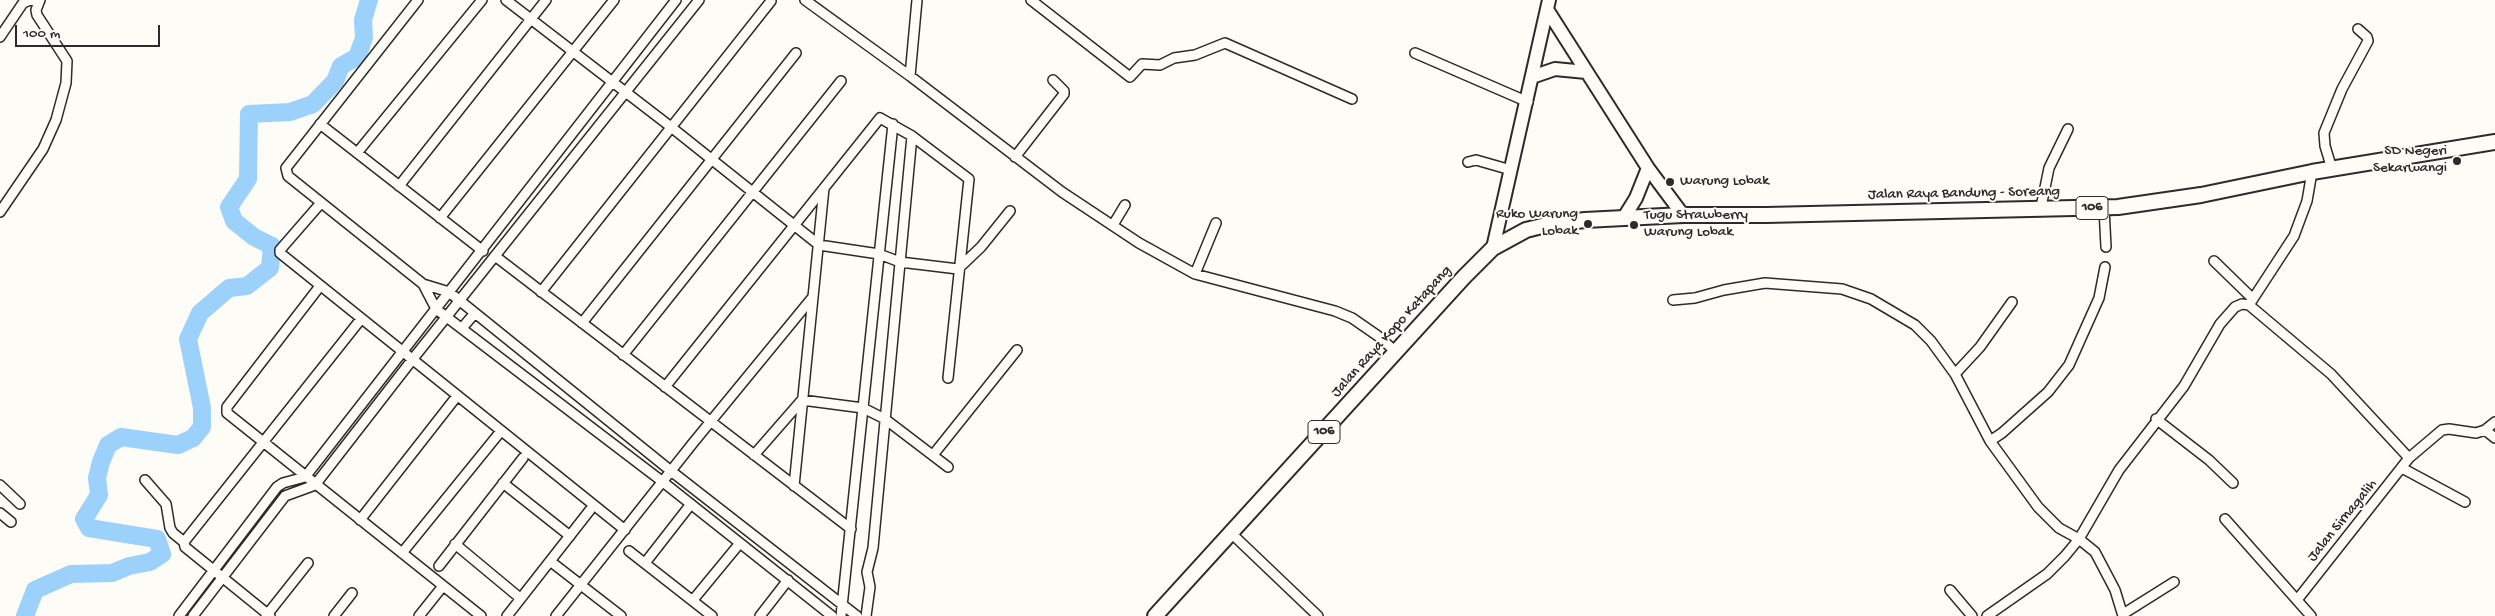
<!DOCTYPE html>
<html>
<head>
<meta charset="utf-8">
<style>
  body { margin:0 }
  #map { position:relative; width:2495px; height:616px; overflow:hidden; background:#fdfcf7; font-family:"Gochi Hand",sans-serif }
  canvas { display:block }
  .scale { position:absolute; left:15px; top:25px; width:145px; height:22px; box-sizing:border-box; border:2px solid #2b2b2b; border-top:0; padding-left:6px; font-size:15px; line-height:18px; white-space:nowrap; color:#2b2b2b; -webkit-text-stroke:4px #fdfcf7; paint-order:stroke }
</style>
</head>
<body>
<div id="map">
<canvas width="2495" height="616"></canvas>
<div class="scale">100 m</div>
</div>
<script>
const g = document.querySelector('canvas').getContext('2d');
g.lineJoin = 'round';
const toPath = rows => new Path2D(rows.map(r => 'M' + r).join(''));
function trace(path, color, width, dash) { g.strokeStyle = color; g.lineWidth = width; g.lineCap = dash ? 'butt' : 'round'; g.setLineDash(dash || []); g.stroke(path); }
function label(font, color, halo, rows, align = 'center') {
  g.font = font + ' "Gochi Hand",sans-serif'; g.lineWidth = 4; g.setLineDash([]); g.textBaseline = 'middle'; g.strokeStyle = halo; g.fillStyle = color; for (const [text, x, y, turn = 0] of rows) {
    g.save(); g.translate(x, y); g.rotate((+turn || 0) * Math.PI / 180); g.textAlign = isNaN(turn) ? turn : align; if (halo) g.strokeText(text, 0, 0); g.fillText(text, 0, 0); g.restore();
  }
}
const river = toPath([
  [25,616,35,590,71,574,112,573,129,566,150,562,162,554,157,539,89,528,84,519,99,495,97,478,101,462,108,445,121,437,178,445,193,438,202,427,202,408,188,339,200,313,229,288,247,286,270,268,272,246,254,237,234,221,229,207,248,179,249,114,290,112,313,104,335,81,341,66,357,57,364,38,363,20,369,0]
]);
const street = toPath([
  [418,0,286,168,288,176,423,284,436,309,663,482,832,616],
  [506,0,671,127,819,245,879,254,900,262,958,269,981,247,1010,211],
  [805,0,910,76,1062,192,1139,243,1195,274,1335,311,1352,318,1378,336,1396,352],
  [1031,0,1130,77,1142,64,1160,65,1174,58,1195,55,1225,43,1352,99],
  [0,37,23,3,30,0,38,2],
  [1415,53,1528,102],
  [910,76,917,0],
  [320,124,483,251],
  [357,153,482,0],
  [1015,157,1064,94,1064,91,1053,80],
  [1468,162,1476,160,1511,170],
  [2332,169,2325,146,2324,133,2342,89,2368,41,2367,37,2358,29],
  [2312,172,2307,201,2294,236,2249,305,2331,374,2409,458,2442,430,2449,429,2476,433,2485,430,2495,422],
  [399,186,546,0],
  [320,204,280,250,280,253,625,530],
  [2041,207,2049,168,2068,129],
  [2104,208,2106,247],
  [0,212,43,149,56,120,66,83,67,61,37,15,36,10,40,0],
  [440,218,614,0],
  [1113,225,1125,205],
  [495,256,851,529],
  [2214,261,2253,299],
  [1195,274,1216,223],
  [423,284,449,292,671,471,857,616],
  [320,286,227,407,227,413,481,616],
  [541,292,771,1],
  [1673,300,1695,298,1724,290,1765,283,1842,289,1871,299,1915,325,1931,341,1955,374,1990,441,2038,507,2059,528,2079,539,2095,552,2115,590,2123,616],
  [582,323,796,53],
  [462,328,475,313],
  [623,355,841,81],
  [1955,374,1980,347,2012,302],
  [665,387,880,118,912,136,969,179,948,378],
  [2156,419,2209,460,2233,483],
  [2485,430,2495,438],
  [1990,441,2002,433,2048,392,2069,365,2099,298,2105,267],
  [754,455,802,400,863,408,885,419,948,467],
  [933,455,1017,350],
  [2402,468,2465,502],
  [145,480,166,504,170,528,173,533,184,542],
  [503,483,570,536],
  [0,485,20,504],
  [794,486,824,188],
  [0,513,11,522],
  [2225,519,2311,616],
  [360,520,457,396],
  [1231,533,1318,616],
  [455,544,520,598],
  [629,551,712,616],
  [402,553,501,431],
  [550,561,621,616],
  [645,563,691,504],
  [439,566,523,458],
  [1950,590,1972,616],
  [693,600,740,543],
  [2297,600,2409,458],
  [2123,614,2174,582],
  [179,616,277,487,283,483,305,477,676,0],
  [193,616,285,496,315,485,412,360,699,0],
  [266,616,308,563],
  [270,616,185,547,184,542,361,319],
  [334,616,352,593],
  [419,616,443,586],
  [507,616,590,510],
  [556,616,693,443,812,298],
  [760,616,788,580],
  [841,616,893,124],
  [866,616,870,587,867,572,873,548,912,136],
  [1987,616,2047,574,2065,556,2079,539,2119,470,2184,386,2220,324,2235,307,2242,304,2249,305]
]);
const secondary = toPath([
  [1548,11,1648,168,1683,215],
  [1532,77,1555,69,1586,72],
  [1623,219,1636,198,1648,168],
  [1493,248,1549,0]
]);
const primary = toPath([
  [1155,616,1464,277,1493,248,1526,230,1550,224,1585,220,1683,215,1766,215,2118,207,2201,195,2312,172,2495,142]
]);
const markers = [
  [2457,161,5,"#2b2b2b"],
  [1670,182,5,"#2b2b2b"],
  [1588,224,5,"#2b2b2b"],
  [1634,225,5,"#2b2b2b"]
];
const shields = [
  [2092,208,32],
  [1324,432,32]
];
const shieldNames = [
  ["106",2092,208],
  ["106",1324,432]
];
const poiNames = [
  ["SD Negeri",2447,152],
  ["Sekarwangi",2447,169],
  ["Warung Lobak",1680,182,"left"],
  ["Ruko Warung",1578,215],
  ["Lobak",1578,232],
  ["Tugu Strawberry",1644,216,"left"],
  ["Warung Lobak",1644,233,"left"]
];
const streetNames = [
  ["Jalan Raya Bandung - Soreang",1964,194,-1],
  ["Jalan Raya Kopo Katapang",1392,332,-48],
  ["Jalan Sirnagalih",2343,521,-51]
];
trace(river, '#9bd1fa', 18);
trace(street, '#2b2b2b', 12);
trace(secondary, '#2b2b2b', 16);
trace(primary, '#2b2b2b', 18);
trace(street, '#fdfcf7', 9);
trace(secondary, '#fdfcf7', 12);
trace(primary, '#fdfcf7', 14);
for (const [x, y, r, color] of markers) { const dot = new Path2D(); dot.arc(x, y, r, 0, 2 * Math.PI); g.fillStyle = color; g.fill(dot); trace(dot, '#fdfcf7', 2); }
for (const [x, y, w] of shields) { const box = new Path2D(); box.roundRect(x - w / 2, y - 11.5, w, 23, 4); g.fillStyle = '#fdfcf7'; g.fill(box); trace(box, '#2b2b2b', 1); }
label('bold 14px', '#2b2b2b', null, shieldNames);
label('15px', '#2b2b2b', '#fdfcf7', poiNames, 'right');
label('15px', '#2b2b2b', '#fdfcf7', streetNames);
</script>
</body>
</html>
